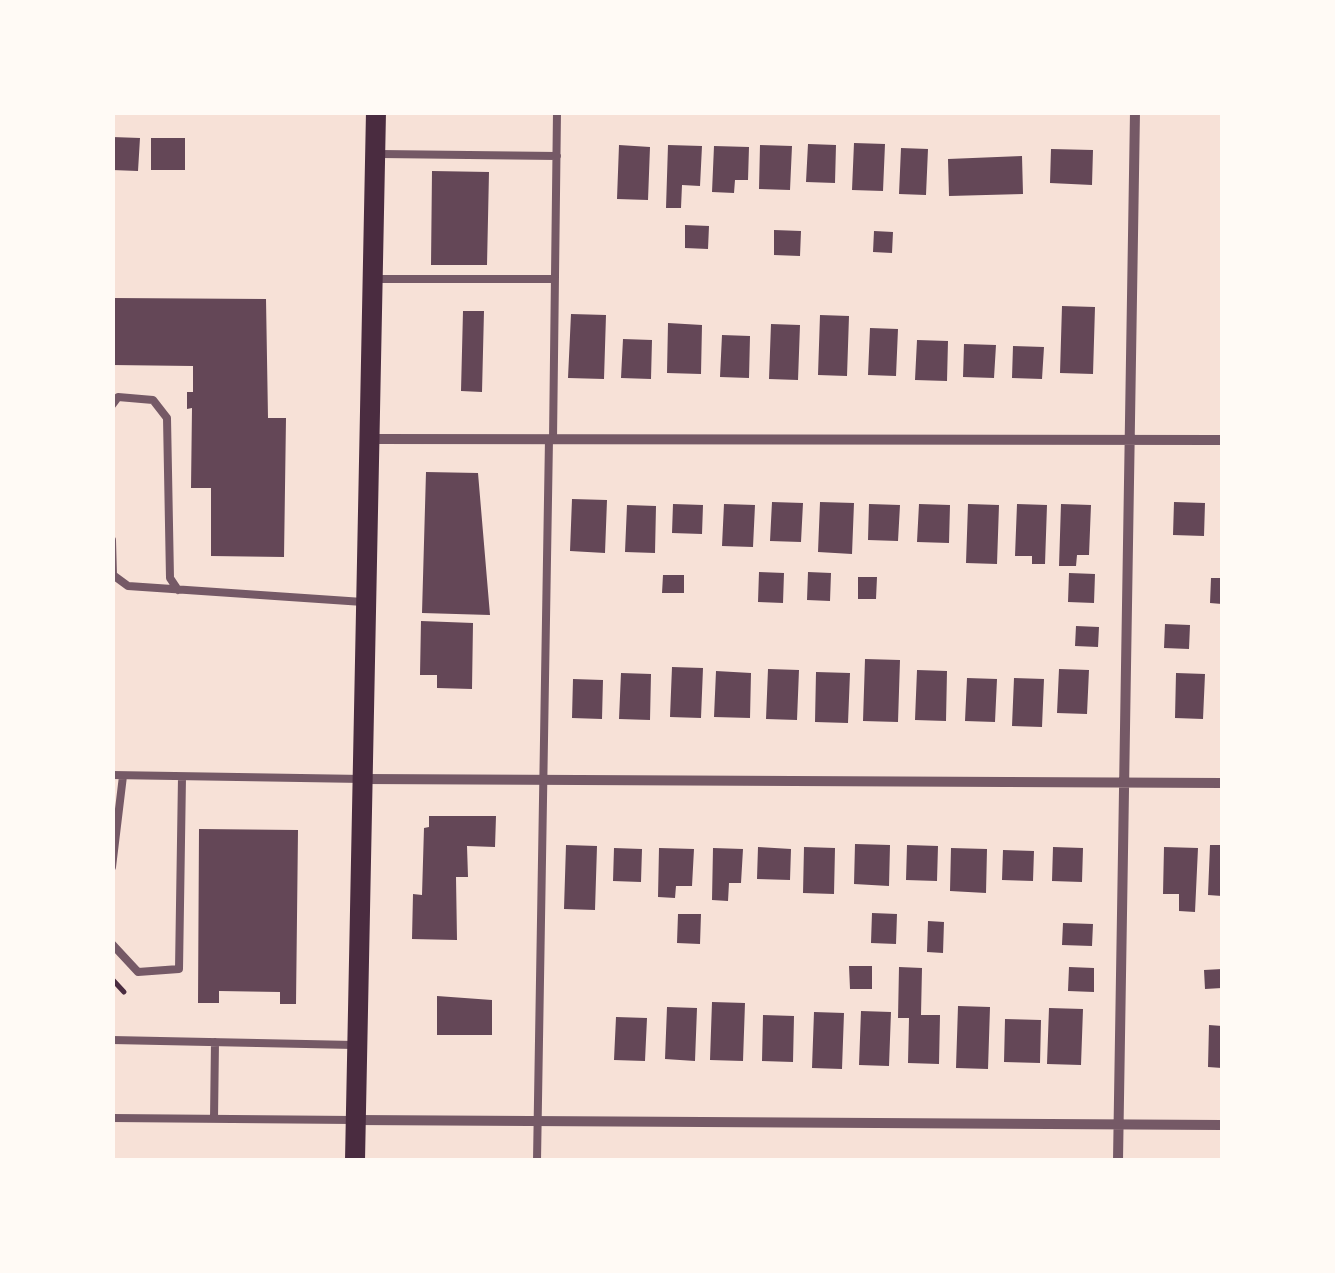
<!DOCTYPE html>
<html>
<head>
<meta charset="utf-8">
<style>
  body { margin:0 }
  #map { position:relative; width:1335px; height:1273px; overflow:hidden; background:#f7e1d7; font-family:Montserrat,sans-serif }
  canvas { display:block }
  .frame { position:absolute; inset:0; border:115px solid #fffaf5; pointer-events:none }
</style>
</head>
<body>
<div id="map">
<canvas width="1335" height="1273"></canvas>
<div class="frame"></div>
</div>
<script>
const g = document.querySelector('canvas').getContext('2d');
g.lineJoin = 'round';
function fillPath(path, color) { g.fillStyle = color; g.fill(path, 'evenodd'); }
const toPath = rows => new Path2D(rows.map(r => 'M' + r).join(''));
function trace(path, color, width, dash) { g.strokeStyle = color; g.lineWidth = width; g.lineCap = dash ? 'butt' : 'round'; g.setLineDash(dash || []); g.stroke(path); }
const building = toPath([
  [112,137,140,138,138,171,112,170],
  [151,138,185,138,185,170,151,170],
  [854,143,885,144,883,191,852,190],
  [808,144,836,145,835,183,806,182],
  [619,145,650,147,648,200,617,199],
  [668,145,702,146,700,186,682,185,681,208,666,208],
  [760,145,792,146,790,190,759,189],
  [714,146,749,147,748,180,735,180,734,193,712,192],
  [901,148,928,149,926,195,899,194],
  [1051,149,1093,150,1092,185,1050,183],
  [1022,156,1023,194,949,196,948,159],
  [432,171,489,172,487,265,431,265],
  [685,225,709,226,708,249,685,248],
  [774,230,801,231,800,256,774,255],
  [874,231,893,232,892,253,873,252],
  [112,298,266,299,268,418,286,418,284,557,211,556,211,488,191,488,192,408,187,409,187,392,193,392,193,366,112,365],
  [1062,306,1095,307,1093,374,1060,373],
  [463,311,484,311,482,392,461,391],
  [571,314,606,315,604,379,568,378],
  [820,315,849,316,847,376,818,375],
  [668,323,702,325,701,374,667,373],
  [771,324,800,325,798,380,769,379],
  [870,328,898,329,896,376,868,375],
  [722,335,750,336,749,378,720,377],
  [623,339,652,340,651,379,621,378],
  [917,340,948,341,947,381,915,380],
  [964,344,996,345,994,378,963,377],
  [1013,346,1044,347,1042,379,1012,378],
  [426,472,478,473,490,615,422,613],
  [572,499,607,500,605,553,570,551],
  [772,502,803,503,801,542,770,541],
  [820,502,854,503,852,554,818,552],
  [1174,502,1205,503,1204,536,1173,535],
  [673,504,703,505,702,534,672,533],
  [724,504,755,505,753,547,722,546],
  [869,504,900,505,898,541,868,540],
  [919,504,950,505,949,543,917,542],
  [968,504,999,505,997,564,966,563],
  [1017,504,1047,505,1045,564,1032,564,1032,556,1015,556],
  [1061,504,1091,505,1089,555,1077,555,1076,566,1059,566],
  [627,505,656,506,655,553,625,552],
  [759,572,784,573,783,603,758,602],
  [808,572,831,573,830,601,807,600],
  [1069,573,1095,574,1094,603,1068,602],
  [663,575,684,575,684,593,662,593],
  [858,577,877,577,876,599,858,599],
  [1211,578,1222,578,1222,604,1210,603],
  [421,621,473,623,472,689,437,688,437,675,420,675],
  [1165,624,1190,625,1189,649,1164,648],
  [1076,626,1099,627,1098,647,1075,646],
  [865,659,900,660,898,722,863,721],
  [672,667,703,668,701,718,670,717],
  [768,669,799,670,797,720,766,719],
  [1059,669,1089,670,1087,714,1057,713],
  [917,670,947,671,946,721,915,720],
  [716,671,751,673,750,718,714,717],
  [816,672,850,673,848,723,815,722],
  [621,673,651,674,650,720,619,719],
  [1176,673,1205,674,1203,719,1175,718],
  [967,678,997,679,995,722,965,721],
  [1014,678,1044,679,1042,727,1012,726],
  [573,679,603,680,602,719,572,718],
  [429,816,496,816,495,847,467,846,468,877,456,877,457,940,412,939,413,894,422,895,424,828,429,827],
  [199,829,298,830,296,1004,280,1004,280,992,219,991,219,1003,198,1003],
  [855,844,890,845,889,886,854,884],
  [566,845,597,846,595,910,564,909],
  [907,845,938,846,937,881,906,880],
  [1210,845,1222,845,1222,896,1208,895],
  [758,847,791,849,790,880,757,879],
  [804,847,835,848,834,894,803,893],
  [1053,847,1083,848,1082,882,1052,881],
  [1164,847,1198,848,1195,912,1179,911,1179,894,1163,894],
  [614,848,642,849,641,882,613,881],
  [659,848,694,849,692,886,676,886,675,898,658,897],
  [713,848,743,849,741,883,729,883,728,901,712,900],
  [951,848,987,849,986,893,950,891],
  [1003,850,1034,851,1033,881,1002,880],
  [872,913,897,914,896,944,871,943],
  [678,914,701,914,700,944,677,943],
  [928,921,944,922,943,953,927,952],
  [1063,923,1093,924,1092,946,1062,945],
  [849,966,872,966,872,989,850,989],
  [899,967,922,968,921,1015,940,1015,939,1064,908,1063,909,1018,898,1018],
  [1069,967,1094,968,1094,992,1068,991],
  [1222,969,1222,988,1205,989,1204,970],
  [437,996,492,1000,492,1035,437,1035],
  [712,1002,745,1003,743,1061,710,1060],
  [958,1006,990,1007,988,1069,956,1068],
  [667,1007,697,1008,695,1061,665,1059],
  [1049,1008,1083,1009,1081,1065,1047,1064],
  [861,1011,891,1012,889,1066,859,1065],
  [814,1012,844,1013,842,1069,812,1068],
  [763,1015,794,1016,793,1062,762,1061],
  [616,1017,647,1018,645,1061,614,1060],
  [1005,1019,1041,1020,1040,1063,1004,1062],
  [1209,1025,1222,1026,1222,1068,1208,1067]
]);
const path = toPath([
  [112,979,124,992]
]);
const service = toPath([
  [380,154,557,156],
  [373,279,555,279],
  [112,405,118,397,153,400,167,418,170,578,178,590],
  [553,439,557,112],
  [112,540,113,575,128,586,363,602],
  [112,775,363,779],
  [112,867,123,776],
  [112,944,138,972,179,969,182,777],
  [112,1040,354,1045],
  [112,1118,353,1120],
  [214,1119,215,1042],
  [537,1160,549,439]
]);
const minor = toPath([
  [371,439,1222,440],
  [364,779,1222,783],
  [356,1120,1222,1125],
  [1118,1160,1135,112]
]);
const secondary = toPath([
  [355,1160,376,112]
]);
fillPath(building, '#644757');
trace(path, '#4a2c40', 5);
trace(service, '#755966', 8);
trace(minor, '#755966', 10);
trace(secondary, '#4a2c40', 20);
</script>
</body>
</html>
